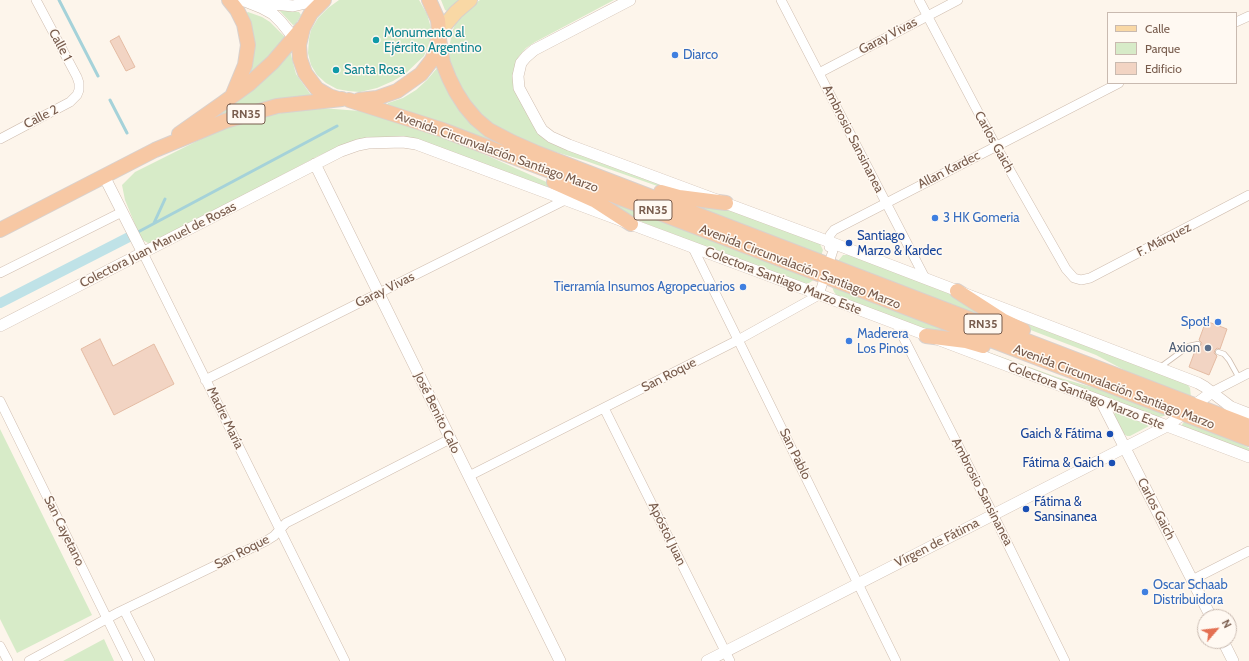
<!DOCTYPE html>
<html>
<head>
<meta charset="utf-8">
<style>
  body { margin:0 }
  #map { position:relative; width:1249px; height:661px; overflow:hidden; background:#fdf5eb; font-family:Cabin,sans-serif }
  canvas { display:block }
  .legend { position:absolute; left:1107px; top:12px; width:130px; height:72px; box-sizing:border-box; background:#fff9f2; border:1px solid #c9bab0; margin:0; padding:5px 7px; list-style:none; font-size:12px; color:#785c4d }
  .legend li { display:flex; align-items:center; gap:8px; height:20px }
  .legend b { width:20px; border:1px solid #c9bab0 }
  .north { position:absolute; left:1197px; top:609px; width:40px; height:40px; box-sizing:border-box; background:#fff9f2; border:1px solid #c9bab0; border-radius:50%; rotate:62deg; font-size:11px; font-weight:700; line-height:16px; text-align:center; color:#785c4d }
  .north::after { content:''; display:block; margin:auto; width:14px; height:18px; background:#e47052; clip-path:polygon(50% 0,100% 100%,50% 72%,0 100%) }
</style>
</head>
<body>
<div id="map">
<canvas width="1249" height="661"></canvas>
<ul class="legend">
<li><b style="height:5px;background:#f9d8a5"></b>Calle</li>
<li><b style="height:11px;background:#d7ebc8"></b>Parque</li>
<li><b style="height:11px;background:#f2d4c3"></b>Edificio</li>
</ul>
<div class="north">N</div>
</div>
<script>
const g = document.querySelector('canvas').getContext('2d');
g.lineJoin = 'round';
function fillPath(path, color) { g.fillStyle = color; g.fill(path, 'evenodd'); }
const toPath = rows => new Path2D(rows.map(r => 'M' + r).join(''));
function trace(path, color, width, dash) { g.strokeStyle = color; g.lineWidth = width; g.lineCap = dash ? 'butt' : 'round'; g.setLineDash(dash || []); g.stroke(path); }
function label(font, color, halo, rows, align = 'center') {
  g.font = font + ' Cabin,sans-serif'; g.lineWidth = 3; g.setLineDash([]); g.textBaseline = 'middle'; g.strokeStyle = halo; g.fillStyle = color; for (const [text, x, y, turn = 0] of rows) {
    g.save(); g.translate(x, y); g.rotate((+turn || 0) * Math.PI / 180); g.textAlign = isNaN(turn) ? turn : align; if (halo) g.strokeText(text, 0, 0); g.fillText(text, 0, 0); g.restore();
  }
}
const green = toPath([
  [339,0,419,0,427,14,431,28,430,41,424,56,405,74,393,81,377,88,360,92,348,91,337,89,326,83,317,75,311,65,308,53,309,39,311,30,318,18,328,8],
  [441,0,461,0,447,11,445,10],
  [480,0,614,0,535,42,526,48,519,56,514,69,513,77,516,93,536,130,542,137,548,142,684,193,683,195,586,161,539,147,504,132,483,118,469,102,457,79,450,61,449,49,452,32,456,22,471,6],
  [278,9,299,12,301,15,296,24,293,25],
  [248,12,262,17,270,22,285,37,271,56,248,75,246,13],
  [290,51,296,74,311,95,250,106,209,121],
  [438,67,493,140,505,147,387,105,388,103,403,98,416,90,427,80],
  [321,108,360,111,452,140,587,200,587,202,436,146,405,137,364,138,355,140,318,156,154,243,148,243,141,239,125,200,122,185,135,172,205,137,235,124,265,116,293,111],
  [591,194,815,279,809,283,802,283,644,223],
  [684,203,727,209,820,244,823,250,822,253,822,255],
  [843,255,850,255,953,295,995,321,838,261],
  [834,285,977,339,932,331,919,327,838,297,834,292,832,287],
  [997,312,1187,384,1190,388,1191,397,1141,379,1096,355,1015,324],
  [974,347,1057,377,1115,394,1164,413,1165,415,1164,416,1158,417],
  [1115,412,1148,424,1149,426,1130,436,1127,436,1124,434,1114,415],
  [1185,422,1235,441,1249,448,1249,453,1183,427,1182,424],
  [0,429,92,615,17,653,0,619],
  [104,639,114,661,63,661]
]);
const stream = toPath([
  [59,0,98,76],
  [110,100,127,133],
  [154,223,165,199],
  [138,232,337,126]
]);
const canal = toPath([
  [0,303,129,237]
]);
const building = toPath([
  [119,36,135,67,126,71,110,41,119,36],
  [1206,321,1227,329,1220,349,1217,348,1215,350,1214,353,1217,356,1209,375,1189,367,1196,348,1201,345,1202,343,1199,340,1206,321],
  [100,339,113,366,154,344,174,384,114,415,81,349,100,339]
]);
const service = toPath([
  [1218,352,1224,354,1229,360,1239,378],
  [1159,368,1189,346,1198,344]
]);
const minor = toPath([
  [781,0,925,278],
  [919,0,996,146,1066,269,1074,278,1081,280,1090,278,1249,195],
  [1236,22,1249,16],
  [819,73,958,0],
  [0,139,70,102,77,95,79,90,79,83,77,77,36,0],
  [829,247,830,235,834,230,1119,83],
  [693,248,896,661],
  [143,253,345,661],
  [0,273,122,212],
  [897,325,993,514,1065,661],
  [205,380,565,200],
  [1212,392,1249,373],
  [0,401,128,661],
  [604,408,730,661],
  [469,476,738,340,819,295,835,244],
  [1192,580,1249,551],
  [124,610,150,661],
  [0,646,8,661],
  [29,661,119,612,266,541,274,536,286,523,294,519,450,439]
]);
const tertiary = toPath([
  [242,0,262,8,273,14,281,22,298,43],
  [630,0,534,50,526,57,521,63,518,76,519,88,538,123,542,130,551,137,569,145,830,242,1198,383,1205,387,1231,407,1249,414],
  [256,2,293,6,319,0],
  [315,164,560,661],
  [104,176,143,253],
  [0,326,341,151,358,145,368,143,403,142,416,144,802,288,1249,457],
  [1101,401,1211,617],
  [1223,641,1233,661],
  [707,661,1167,426,1212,392]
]);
const primary = toPath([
  [439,32,456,12,470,0]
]);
const trunk = toPath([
  [229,0,237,10,244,24,248,45,245,65,233,94],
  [324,0,311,13,303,28,299,45,300,59,305,73,317,89,329,96,338,99],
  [439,39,443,63,449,78,456,92,465,106,476,119,489,130,512,142,537,153,1249,426],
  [349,100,443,130,1249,439],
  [359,100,377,98,397,91,421,74,432,60,436,50,439,32,438,20,429,0],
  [179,134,223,103,249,84,273,62,302,28],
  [554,182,594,200,631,224],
  [661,192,679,197,726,203],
  [0,230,155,150,225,121,277,106,342,99],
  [957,291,1002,320,1023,330],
  [926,336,966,341,983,346]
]);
const markers = [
  [376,40,4,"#0f9aa8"],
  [675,55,4,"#3f7fe0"],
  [336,70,4,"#0f9aa8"],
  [935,218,4,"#3f7fe0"],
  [849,243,4,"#1a4fb4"],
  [743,287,4,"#3f7fe0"],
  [1218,322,4,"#3f7fe0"],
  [849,341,4,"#3f7fe0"],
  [1208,348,4,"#5c6f8a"],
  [1110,434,4,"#1a4fb4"],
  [1112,463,4,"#1a4fb4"],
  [1026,509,4,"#1a4fb4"],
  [1145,592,4,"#3f7fe0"]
];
const shields = [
  [246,114,38],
  [653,210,38],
  [983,324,38]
];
const shieldNames = [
  ["RN35",246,114],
  ["RN35",653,210],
  ["RN35",983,324]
];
const cultureNames = [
  ["Monumento al",384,33],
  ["Ejército Argentino",384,48],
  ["Santa Rosa",344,70]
];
const streetNames = [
  ["Garay Vivas",888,36,-28],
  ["Calle 1",60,45,62],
  ["Calle 2",41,117,-27],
  ["Ambrosio Sansinanea",853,139,63],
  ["Carlos Gaich",994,142,61],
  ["Avenida Circunvalación Santiago Marzo",497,152,20],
  ["Allan Kardec",949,170,-27],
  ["F. Márquez",1164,240,-27],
  ["Colectora Juan Manuel de Rosas",158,245,-27],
  ["Avenida Circunvalación Santiago Marzo",800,267,21],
  ["Colectora Santiago Marzo Este",783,281,21],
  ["Garay Vivas",385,290,-26],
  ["San Roque",669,375,-27],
  ["Avenida Circunvalación Santiago Marzo",1114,387,21],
  ["Colectora Santiago Marzo Este",1086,396,21],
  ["José Benito Calo",437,413,64],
  ["Madre María",225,418,64],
  ["San Pablo",795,454,64],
  ["Ambrosio Sansinanea",982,492,63],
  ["Carlos Gaich",1156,509,63],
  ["San Cayetano",64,531,64],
  ["Apóstol Juan",667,534,64],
  ["Vírgen de Fátima",937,543,-27],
  ["San Roque",242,552,-27]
];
const shopNames = [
  ["Diarco",683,55],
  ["3 HK Gomeria",943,218],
  ["Tierramía Insumos Agropecuarios",735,287,"right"],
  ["Spot!",1210,322,"right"],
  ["Maderera",857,334],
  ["Los Pinos",857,349],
  ["Oscar Schaab",1153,585],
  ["Distribuidora",1153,600]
];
const transitNames = [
  ["Santiago",857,236],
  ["Marzo & Kardec",857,251],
  ["Gaich & Fátima",1102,434,"right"],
  ["Fátima & Gaich",1104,463,"right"],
  ["Fátima &",1034,502],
  ["Sansinanea",1034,517]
];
const serviceNames = [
  ["Axion",1200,348]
];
fillPath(green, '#d7ebc8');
trace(stream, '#a5d2d9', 3);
trace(canal, '#bfe2e7', 10);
fillPath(building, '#f2d4c3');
trace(building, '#e4bba3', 1);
trace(service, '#cfbdaf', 6);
trace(minor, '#cfbdaf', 10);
trace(tertiary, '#cfbdaf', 12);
trace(primary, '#d9d1cd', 16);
trace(trunk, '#d9d1cd', 16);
trace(service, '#fff', 4.5);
trace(minor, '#fff', 9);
trace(tertiary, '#fff', 11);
trace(primary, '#f9d8a5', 14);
trace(trunk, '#f7c8a4', 14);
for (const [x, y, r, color] of markers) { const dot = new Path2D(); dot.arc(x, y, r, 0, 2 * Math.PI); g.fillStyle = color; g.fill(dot); trace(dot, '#fff9f2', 1.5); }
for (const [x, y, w] of shields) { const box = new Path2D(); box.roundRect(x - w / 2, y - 10, w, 20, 3); g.fillStyle = '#fff9f2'; g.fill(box); trace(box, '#785c4d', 1); }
label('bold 12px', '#785c4d', null, shieldNames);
label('13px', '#0d838f', '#fff9f2', cultureNames, 'left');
label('13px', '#785c4d', '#fff9f2', streetNames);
label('13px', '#366cbe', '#fff9f2', shopNames, 'left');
label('13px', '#164399', '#fff9f2', transitNames, 'left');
label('13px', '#4e5e75', '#fff9f2', serviceNames, 'right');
</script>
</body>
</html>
